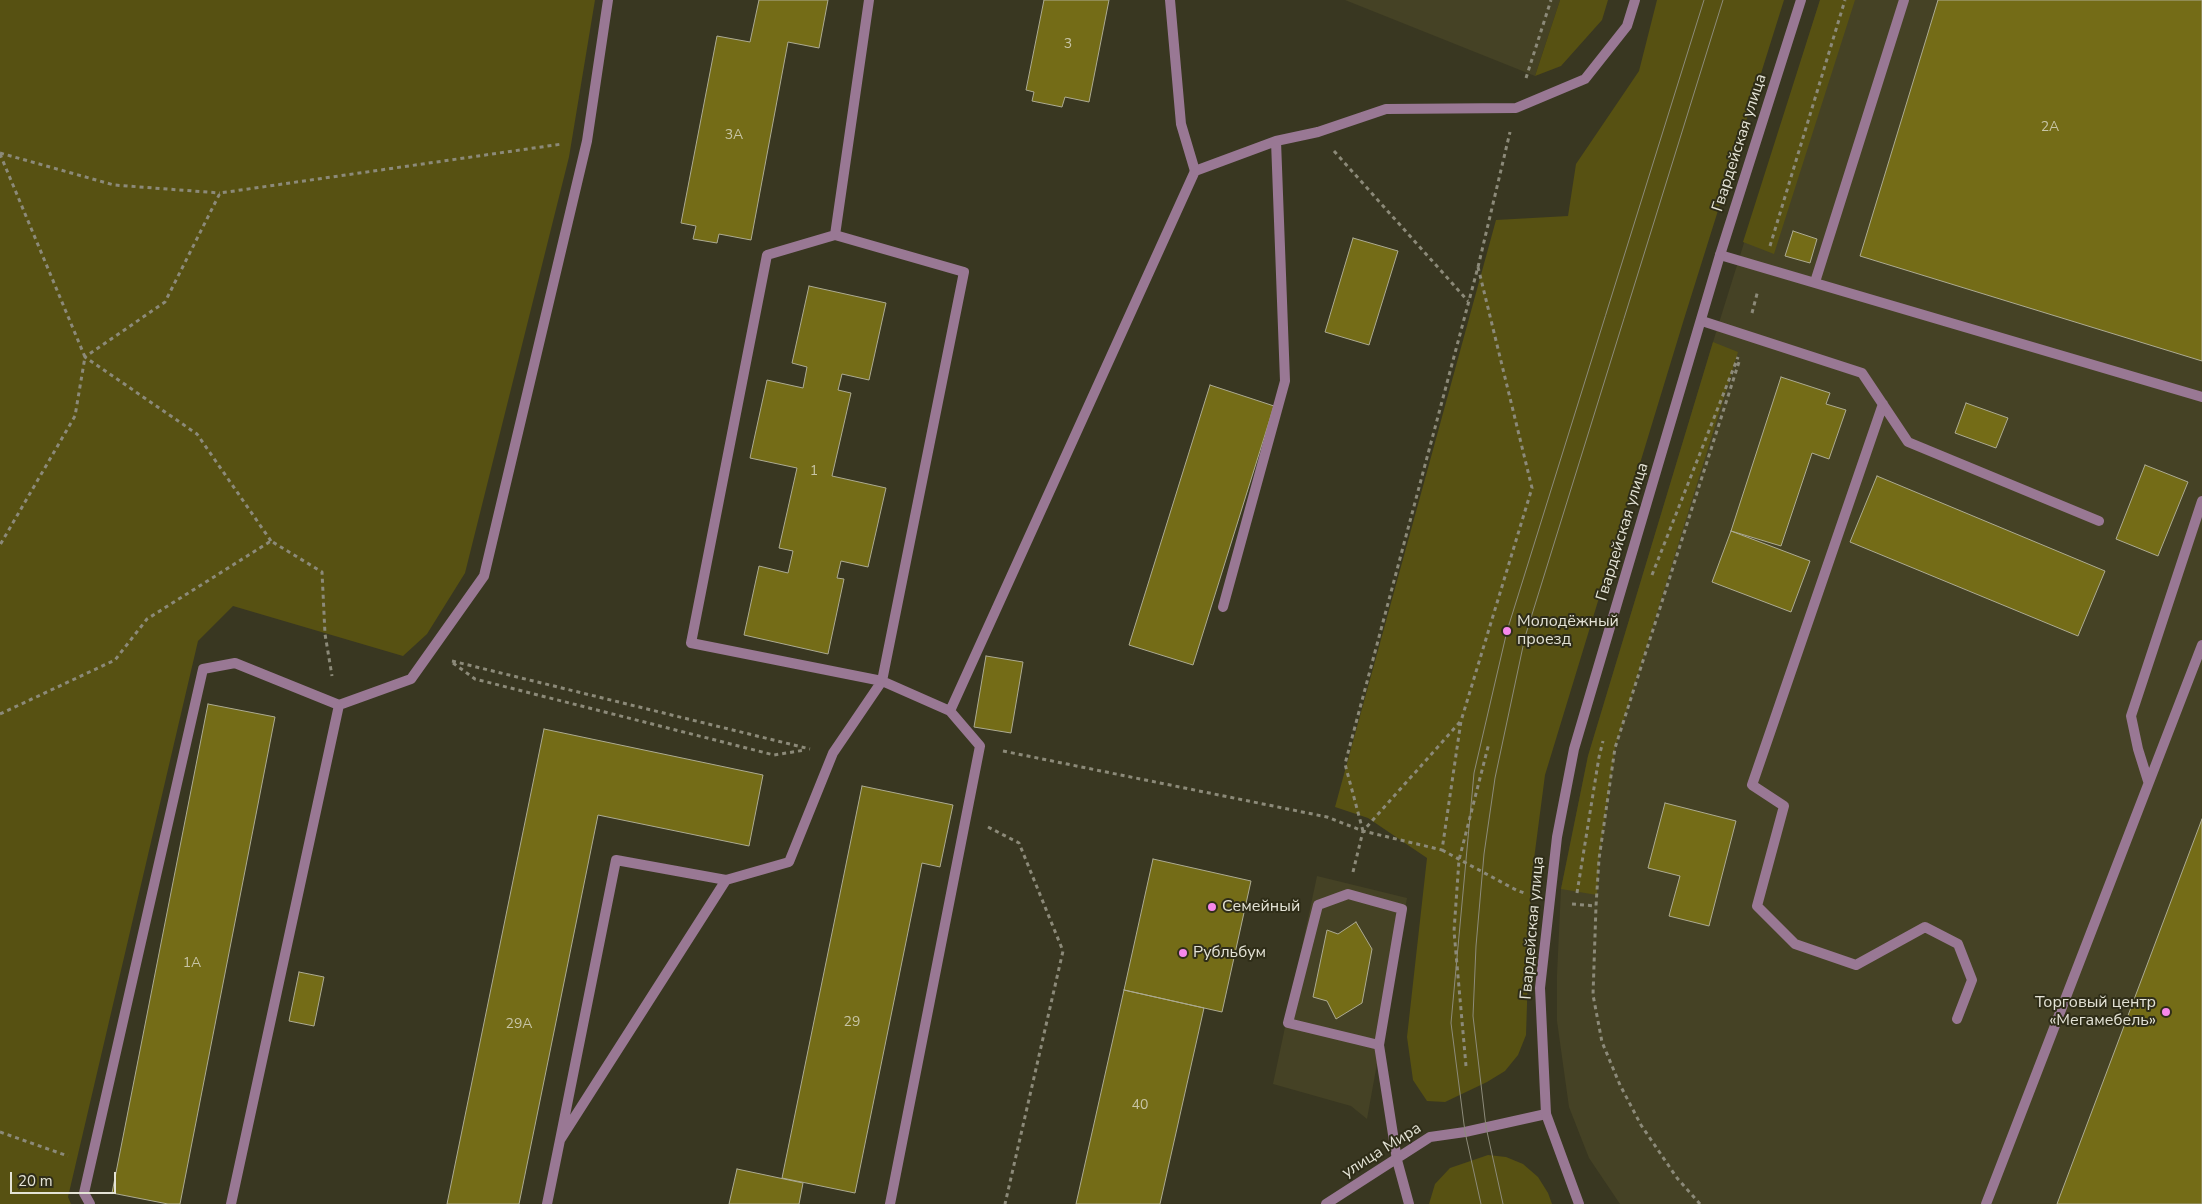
<!DOCTYPE html>
<html>
<head>
<meta charset="utf-8">
<style>
  body { margin:0 }
  #map { position:relative; width:2202px; height:1204px; overflow:hidden; background:#393721; font-family:"Nunito Sans",sans-serif }
  canvas { display:block }
  .scale { position:absolute; left:10px; top:1172px; width:106px; height:22px; box-sizing:border-box; border:2px solid #e4e3d6; border-top:0; padding-left:6px; font-size:15px; line-height:18px; white-space:nowrap; color:#e4e3d6; -webkit-text-stroke:4px #2f2d18; paint-order:stroke }
</style>
</head>
<body>
<div id="map">
<canvas width="2202" height="1204"></canvas>
<div class="scale">20 m</div>
</div>
<script>
const g = document.querySelector('canvas').getContext('2d');
g.lineJoin = 'round';
function fillPath(path, color) { g.fillStyle = color; g.fill(path, 'evenodd'); }
const toPath = rows => new Path2D(rows.map(r => 'M' + r).join(''));
function trace(path, color, width, dash) { g.strokeStyle = color; g.lineWidth = width; g.lineCap = dash ? 'butt' : 'round'; g.setLineDash(dash || []); g.stroke(path); }
function label(font, color, halo, rows, align = 'center') {
  g.font = font + ' "Nunito Sans",sans-serif'; g.lineWidth = 4; g.setLineDash([]); g.textBaseline = 'middle'; g.strokeStyle = halo; g.fillStyle = color; for (const [text, x, y, turn = 0] of rows) {
    g.save(); g.translate(x, y); g.rotate((+turn || 0) * Math.PI / 180); g.textAlign = isNaN(turn) ? turn : align; if (halo) g.strokeText(text, 0, 0); g.fillText(text, 0, 0); g.restore();
  }
}
const built = toPath([
  [1345,0,1560,0,1535,76],
  [1820,0,2202,0,2202,1204,1620,1204,1589,1158,1569,1107,1557,1021,1557,975,1561,889,1588,756,1713,342],
  [1317,876,1407,898,1367,1119,1351,1106,1273,1084]
]);
const green = toPath([
  [0,0,595,0,569,157,465,573,427,634,403,656,233,606,198,641,68,1197,71,1204,0,1204],
  [1560,0,1608,0,1602,20,1561,66,1535,76],
  [1657,0,1784,0,1684,319,1545,775,1531,882,1526,1035,1518,1055,1505,1071,1487,1082,1445,1102,1427,1101,1413,1080,1407,1037,1427,858,1368,818,1335,807,1496,220,1568,216,1576,164,1639,71],
  [1820,0,1855,0,1774,254,1743,242],
  [1713,342,1738,352,1615,748,1599,859,1597,895,1561,889,1588,756],
  [1488,1155,1506,1157,1523,1164,1538,1177,1548,1193,1552,1204,1429,1204,1435,1184,1450,1168]
]);
const building = toPath([
  [759,0,828,0,819,48,788,42,751,240,719,234,717,243,693,239,696,226,681,223,717,36,750,42,759,0],
  [1044,0,1109,0,1089,102,1065,97,1062,107,1032,101,1034,92,1026,90,1044,0],
  [1938,0,2202,0,2202,361,1860,256,1938,0],
  [1793,231,1817,239,1810,263,1785,256,1793,231],
  [1353,238,1398,251,1369,345,1325,332,1353,238],
  [809,286,886,303,869,380,842,374,838,390,851,393,832,476,886,488,868,567,841,561,837,578,844,579,828,654,744,635,759,566,788,573,793,551,779,548,797,468,750,458,767,380,803,388,807,367,792,363,809,286],
  [1781,377,1830,393,1826,404,1846,410,1829,459,1812,453,1781,546,1731,531,1781,377],
  [1210,385,1274,406,1193,665,1129,645,1210,385],
  [1966,403,2008,418,1996,448,1955,433,1966,403],
  [2145,465,2188,482,2158,556,2116,539,2145,465],
  [1877,476,2105,571,2078,636,1850,542,1877,476],
  [1731,531,1810,561,1791,612,1712,582,1731,531],
  [986,656,1023,662,1011,733,974,727,986,656],
  [208,704,275,717,180,1204,168,1204,112,1193,208,704],
  [544,729,763,775,749,846,598,815,519,1204,447,1204,544,729],
  [862,786,953,805,940,867,922,863,855,1193,782,1178,862,786],
  [1665,803,1736,821,1709,926,1669,916,1680,876,1648,868,1665,803],
  [2202,819,2202,1204,2057,1204,2202,819],
  [1153,859,1251,881,1222,1012,1124,990,1153,859],
  [1356,922,1372,949,1362,1003,1336,1019,1327,1001,1313,997,1327,930,1338,934,1356,922],
  [299,972,324,977,314,1026,289,1021,299,972],
  [1124,990,1204,1008,1160,1204,1076,1204,1124,990],
  [737,1169,803,1183,799,1204,729,1204,737,1169]
]);
const path = toPath([
  [1526,78,1551,0],
  [1334,151,1468,301],
  [0,153,114,185,220,193],
  [0,154,85,357,75,416,0,545],
  [1770,246,1845,0],
  [1752,313,1758,290],
  [271,541,197,434,85,357,165,302,220,193,562,144],
  [1652,575,1738,357],
  [452,661,810,749],
  [453,663,475,679,774,755,805,750],
  [0,714,115,660,147,619,271,541,322,572,325,634,332,676],
  [1003,751,1327,817,1363,831,1442,850,1461,721,1532,488,1478,267],
  [988,827,1019,843,1063,951,1005,1204],
  [1363,831,1345,764,1478,267,1510,132],
  [1442,850,1516,890,1527,894],
  [1353,872,1363,831,1460,722],
  [1577,893,1599,757,1603,741],
  [1572,904,1596,906],
  [1466,1066,1454,931,1459,860,1489,743],
  [0,1132,68,1156],
  [1700,1204,1677,1178,1641,1125,1620,1085,1602,1042,1593,995,1596,906,1599,859,1615,748,1739,362]
]);
const service = toPath([
  [835,235,767,255,691,643,882,681,950,711,980,746,890,1204],
  [1720,255,2202,397],
  [1815,282,1904,0],
  [1702,321,1862,373,1908,442,2099,521],
  [1883,404,1752,785,1784,806,1757,906,1795,944,1856,965,1925,927,1958,944,1972,980,1957,1019],
  [1223,607,1285,381,1276,141],
  [950,711,1195,171,1276,141,1318,132,1386,109,1516,108,1585,79,1627,26,1635,0],
  [2148,781,2138,749,2131,716,2202,501],
  [726,880,560,1140,616,860,726,880,789,862,833,753,882,681,964,272,835,235,869,0],
  [1379,1045,1402,909,1348,894,1318,905,1288,1023,1379,1045,1397,1160],
  [90,1204,84,1193,203,669,235,663,339,705,411,679,484,576,587,141,608,0],
  [231,1204,339,705],
  [547,1204,560,1140],
  [1986,1204,2202,645]
]);
const minor = toPath([
  [1170,0,1181,124,1195,171],
  [1397,1160,1409,1204],
  [1326,1204,1430,1137,1465,1132,1546,1114]
]);
const tertiary = toPath([
  [1579,1204,1546,1114,1540,988,1557,837,1574,749,1720,255,1801,0]
]);
const tram = toPath([
  [1481,1204,1465,1132,1451,1023,1474,773,1507,631,1704,0],
  [1503,1204,1486,1127,1473,1016,1476,946,1484,854,1495,778,1525,637,1723,0]
]);
const markers = [
  [1507,631,5,"#f788ec"],
  [1212,907,5,"#f788ec"],
  [1183,953,5,"#f788ec"],
  [2166,1012,5,"#f788ec"]
];
const numberNames = [
  ["3",1068,45],
  ["2А",2050,128],
  ["3А",734,136],
  ["1",814,472],
  ["1А",192,964],
  ["29",852,1023],
  ["29А",519,1025],
  ["40",1140,1106]
];
const streetNames = [
  ["Гвардейская улица",1740,143,-72],
  ["Гвардейская улица",1623,532,-73],
  ["Гвардейская улица",1533,928,-85],
  ["улица Мира",1382,1151,-32]
];
const poiNames = [
  ["Молодёжный",1517,622],
  ["проезд",1517,640],
  ["Семейный",1222,907],
  ["Рубльбум",1193,953],
  ["Торговый центр",2156,1003,"right"],
  ["«Мегамебель»",2156,1021,"right"]
];
fillPath(built, '#454225');
fillPath(green, '#575112');
fillPath(building, '#746c17');
trace(building, '#adab92', 1);
trace(path, '#8c8a79', 3, [4, 4]);
trace(service, '#997894', 10);
trace(minor, '#997894', 10);
trace(tertiary, '#997894', 10);
trace(tram, '#8d8b7a', 1);
for (const [x, y, r, color] of markers) { const dot = new Path2D(); dot.arc(x, y, r, 0, 2 * Math.PI); g.fillStyle = color; g.fill(dot); trace(dot, '#2f2d18', 2); }
label('14px', '#c8c5a6', null, numberNames);
label('16px', '#e4e3d6', '#2f2d18', streetNames);
label('16px', '#e4e3d6', '#2f2d18', poiNames, 'left');
</script>
</body>
</html>
